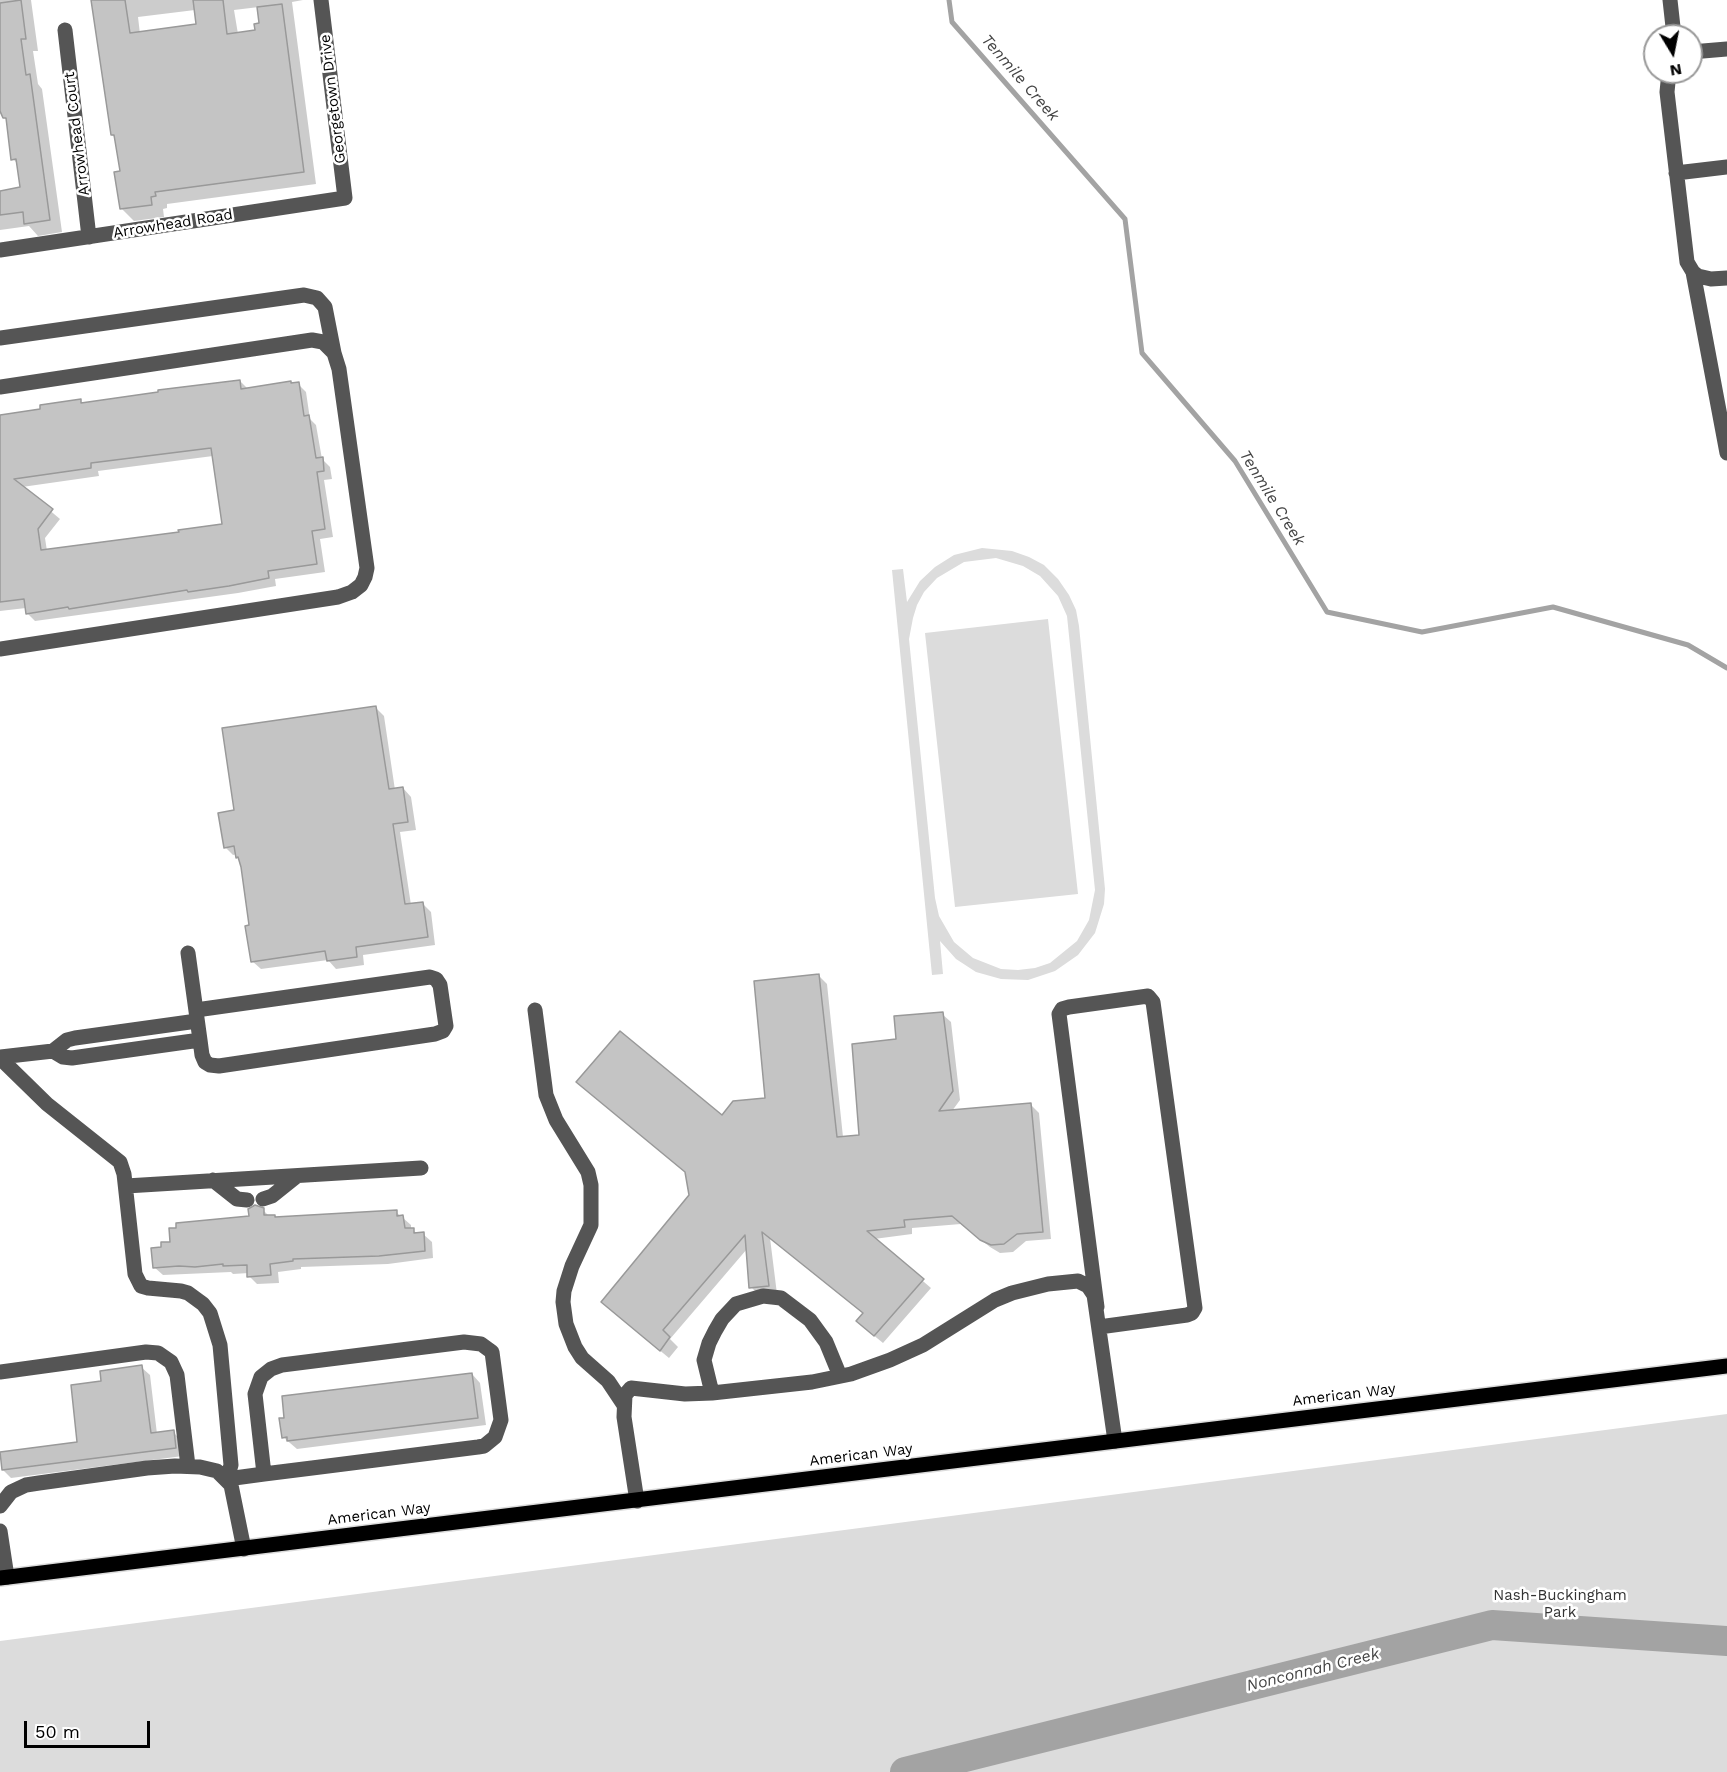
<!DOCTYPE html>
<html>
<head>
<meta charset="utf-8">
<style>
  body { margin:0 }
  #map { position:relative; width:1727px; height:1772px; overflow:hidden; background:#fff; font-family:"Work Sans",sans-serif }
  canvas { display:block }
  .north { position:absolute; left:1643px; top:24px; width:60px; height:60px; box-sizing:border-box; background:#fff; border:2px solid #999; border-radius:50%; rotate:170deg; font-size:16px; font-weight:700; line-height:24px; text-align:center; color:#000 }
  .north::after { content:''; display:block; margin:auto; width:21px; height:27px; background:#000; clip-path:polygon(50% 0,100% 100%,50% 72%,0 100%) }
  .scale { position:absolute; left:24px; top:1721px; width:126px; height:27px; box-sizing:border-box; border:3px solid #000; border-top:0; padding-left:8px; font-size:18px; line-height:21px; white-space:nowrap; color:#000; -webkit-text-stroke:4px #fff; paint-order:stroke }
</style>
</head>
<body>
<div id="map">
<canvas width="1727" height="1772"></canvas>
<div class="north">N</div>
<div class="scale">50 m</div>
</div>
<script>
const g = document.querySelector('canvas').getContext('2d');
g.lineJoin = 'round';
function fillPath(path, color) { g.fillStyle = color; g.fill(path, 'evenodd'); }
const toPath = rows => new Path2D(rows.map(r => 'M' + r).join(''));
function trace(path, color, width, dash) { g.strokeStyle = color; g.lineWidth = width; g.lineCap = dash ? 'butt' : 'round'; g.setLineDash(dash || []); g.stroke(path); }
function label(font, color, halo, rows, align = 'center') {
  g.font = font + ' "Work Sans",sans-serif'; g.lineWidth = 5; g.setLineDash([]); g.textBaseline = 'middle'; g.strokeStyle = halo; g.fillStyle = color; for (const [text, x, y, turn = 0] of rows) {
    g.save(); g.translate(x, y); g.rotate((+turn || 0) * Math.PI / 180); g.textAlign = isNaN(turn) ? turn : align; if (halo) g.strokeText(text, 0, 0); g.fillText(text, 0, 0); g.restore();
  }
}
const green = toPath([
  [982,548,1012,551,1029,557,1044,565,1058,579,1069,595,1076,610,1079,626,1105,889,1104,904,1095,933,1078,955,1055,971,1028,980,1001,979,976,972,956,959,940,941,943,974,932,975,892,570,903,569,907,602,920,581,935,567,954,555],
  [996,558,1023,566,1040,576,1058,596,1067,616,1095,890,1089,920,1077,941,1050,963,1035,968,1018,970,1001,969,973,958,954,942,939,916,935,898,909,639,913,618,917,605,924,592,937,578,964,562],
  [1048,619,1078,894,955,907,925,633],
  [1727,1414,1727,1772,0,1772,0,1641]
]);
const shadow = toPath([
  [0,0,33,0,31,0,38,51,33,51,38,84,42,89,62,232,38,236,29,226,0,230,0,191,22,188,19,165,13,159,8,121,0,113],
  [93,0,303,0,292,2,316,184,167,204,167,208,163,209,164,217,134,221,121,208,121,172,117,139,112,135],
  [259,7,261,24,257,32,238,34,234,10],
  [195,10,198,26,140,34,138,17],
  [240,381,248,389,298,384,306,392,310,419,316,425,322,459,330,467,332,479,324,480,333,537,320,539,325,572,275,579,276,586,238,593,35,621,27,613,26,608,0,611,0,416,42,410,80,401,84,404,160,393,160,391],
  [213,456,224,525,181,533,47,551,45,538,60,519,22,487,99,476,98,471],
  [376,708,384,716,395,790,403,788,411,797,416,830,400,832,411,905,422,903,431,912,435,945,363,955,364,965,336,969,328,960,261,969,252,961,251,926,242,867,238,854,233,855,225,847,235,812],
  [819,976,827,984,843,1137,861,1136,898,1040,942,1014,951,1022,960,1100,952,1111,1031,1105,1039,1113,1051,1239,1026,1241,1013,1252,1000,1253,990,1247,961,1224,912,1228,912,1234,874,1239,931,1288,883,1343,866,1329,864,1314,770,1238,777,1294,759,1295,751,1287,747,1249,670,1339,678,1347,669,1358,611,1310,690,1195,722,1117,766,1099],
  [263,1210,270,1217,276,1218,396,1212,411,1225,411,1229,418,1234,423,1234,432,1242,433,1258,388,1264,301,1267,301,1269,278,1272,279,1283,257,1284,249,1276,249,1273,233,1274,231,1272,163,1275,154,1267,163,1249,172,1243,250,1217],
  [141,1367,150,1375,157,1434,173,1432,181,1440,183,1456,11,1478,3,1470,79,1443,103,1382],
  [472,1374,480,1383,486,1425,297,1449,283,1437]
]);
const stream = toPath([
  [949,0,952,22,1125,219,1142,353,1235,461,1327,612,1422,632,1553,607,1688,645,1727,668]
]);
const river = toPath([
  [905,1772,1492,1625,1727,1641]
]);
const building = toPath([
  [21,0,26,39,21,39,26,75,30,74,50,220,24,224,23,212,0,215,0,191,20,187,16,159,11,160,6,118,3,118,0,111,0,3,21,0],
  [91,0,125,0,130,33,196,24,193,0,223,0,227,34,255,30,254,24,259,23,257,7,282,4,304,172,155,192,156,196,151,197,152,205,120,209,114,172,120,171,114,135,111,135,91,0],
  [240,380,241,389,291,381,291,383,299,382,304,416,309,415,316,458,323,457,324,471,317,472,325,529,312,531,317,564,268,571,269,578,229,586,188,592,187,590,69,609,68,607,26,614,24,599,0,602,0,415,40,409,40,405,81,399,81,403,158,392,158,390,240,380],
  [211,448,222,524,178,530,179,532,41,550,38,529,53,509,14,479,91,468,91,463,211,448],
  [376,706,389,789,403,787,408,822,393,824,405,904,423,902,428,937,356,947,357,957,327,961,325,951,251,962,245,926,249,925,241,867,238,857,236,858,234,846,224,848,218,813,234,810,222,728,376,706],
  [819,974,837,1137,859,1135,852,1044,896,1039,894,1016,943,1012,953,1091,939,1111,1031,1103,1043,1232,1017,1234,1004,1244,991,1245,980,1240,952,1216,904,1220,905,1227,867,1231,924,1279,874,1336,856,1321,863,1313,762,1232,769,1286,749,1288,745,1235,663,1330,670,1337,660,1351,601,1302,689,1195,685,1172,576,1082,620,1031,722,1115,733,1101,765,1098,754,981,819,974],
  [255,1205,264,1208,264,1215,275,1215,275,1217,397,1210,397,1216,403,1215,405,1228,414,1228,414,1233,424,1232,425,1251,379,1256,293,1259,293,1261,270,1264,271,1275,247,1277,247,1265,223,1266,223,1264,195,1267,179,1266,153,1268,151,1248,161,1247,161,1242,170,1242,169,1228,176,1228,176,1223,249,1216,248,1209,255,1205],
  [142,1365,151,1433,174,1430,176,1448,2,1470,0,1452,77,1442,71,1385,101,1381,100,1371,142,1365],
  [472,1373,478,1418,287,1441,287,1437,282,1438,279,1418,284,1418,282,1396,472,1373]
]);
const minor = toPath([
  [1670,0,1674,36],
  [65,30,89,237],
  [1691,52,1727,49],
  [1669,72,1667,92,1687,262,1693,272,1698,276,1711,279,1727,278],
  [1676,173,1727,167],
  [0,250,345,198,321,0],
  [1693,272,1727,453],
  [0,338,304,295,317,298,325,307,334,353],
  [0,387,312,340,323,342,334,353,339,369,367,568,365,577,361,585,352,592,338,597,0,649],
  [188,953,200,1040,202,1055,205,1062,210,1065,219,1066,435,1034,443,1031,446,1026,440,985,436,979,430,977,196,1010],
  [535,1010,546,1095,556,1120,588,1172,591,1185,591,1225,572,1266,564,1291,563,1302,566,1324,575,1347,582,1358,608,1381,624,1405],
  [53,1051,63,1057,72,1058,200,1040],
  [0,1057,53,1051,67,1040,75,1038,197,1021],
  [0,1058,47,1104,120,1162,124,1174,135,1274,141,1286,148,1288,181,1291,188,1293,203,1304,210,1313,220,1345,231,1465,227,1479],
  [213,1180,237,1199,247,1200],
  [126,1186,421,1168],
  [263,1199,272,1196,297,1176],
  [1097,1307,1059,1014,1062,1009,1069,1007,1148,996,1153,1002,1195,1308,1192,1313,1187,1315,1099,1327],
  [0,1372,146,1352,158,1353,171,1362,177,1375,188,1466],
  [712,1393,704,1360,709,1343,715,1331,722,1319,736,1304,763,1296,781,1298,810,1320,826,1342,840,1376],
  [227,1479,264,1474,320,1467,478,1447,484,1446,495,1437,501,1420,492,1352,481,1344,464,1342,282,1365,271,1369,261,1377,255,1394,264,1474],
  [637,1501,624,1417,625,1395,631,1388,685,1394,712,1393,812,1382,851,1374,890,1360,923,1345,995,1300,1012,1293,1048,1284,1078,1281,1088,1286,1094,1295,1115,1441],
  [0,1506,11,1492,26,1485,39,1483,147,1468,175,1466,200,1467,217,1471,231,1485,244,1549],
  [0,1531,7,1577]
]);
const major = toPath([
  [0,1578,1727,1366]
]);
const streetNames = [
  ["Georgetown Drive",333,99,-97],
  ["Arrowhead Court",77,134,-97],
  ["Arrowhead Road",173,224,-9],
  ["American Way",1344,1395,-7],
  ["American Way",861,1455,-7],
  ["American Way",379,1514,-7]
];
const parkNames = [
  ["Nash-Buckingham",1560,1596],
  ["Park",1560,1613]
];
const waterNames = [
  ["Tenmile Creek",1020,78,49],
  ["Tenmile Creek",1272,498,58],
  ["Nonconnah Creek",1313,1670,-14]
];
fillPath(green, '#dcdcdc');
fillPath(shadow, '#0003');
trace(stream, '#a3a3a3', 5);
trace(river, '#a3a3a3', 30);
fillPath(building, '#c4c4c4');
trace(building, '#999', 1.5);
trace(major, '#dbdbdb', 18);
trace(minor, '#555', 15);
trace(major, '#000', 15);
label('15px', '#000', '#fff', streetNames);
label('15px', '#333', '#fff', parkNames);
label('italic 16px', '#444', '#fff', waterNames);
</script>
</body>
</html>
